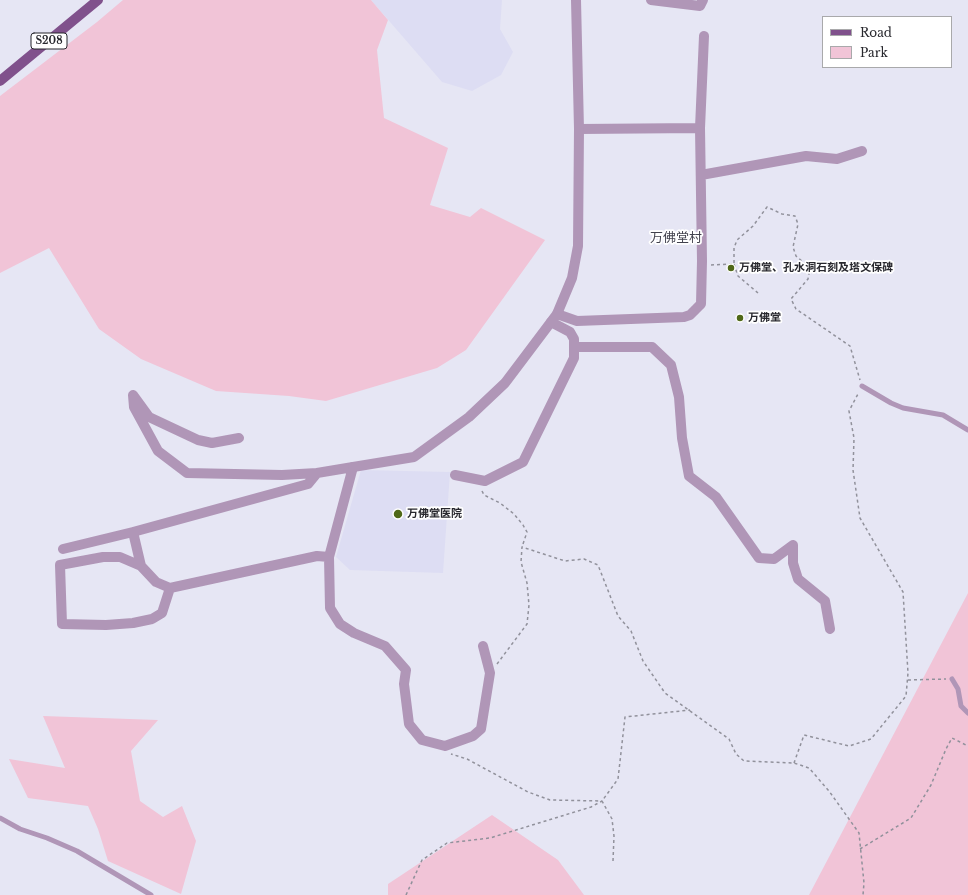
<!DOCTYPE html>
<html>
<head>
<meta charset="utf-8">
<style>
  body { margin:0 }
  #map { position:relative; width:968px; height:895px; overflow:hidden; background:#e6e6f4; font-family:"Libre Baskerville",serif }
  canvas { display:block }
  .legend { position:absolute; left:822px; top:16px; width:130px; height:52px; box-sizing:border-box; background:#fff; border:1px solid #a9a9ab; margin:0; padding:5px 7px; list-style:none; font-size:12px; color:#27272d }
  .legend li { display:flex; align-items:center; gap:8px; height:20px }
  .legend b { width:20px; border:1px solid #a9a9ab }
</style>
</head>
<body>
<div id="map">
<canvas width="968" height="895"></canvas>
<ul class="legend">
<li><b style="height:5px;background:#80518c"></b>Road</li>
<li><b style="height:11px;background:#f1c4d7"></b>Park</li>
</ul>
</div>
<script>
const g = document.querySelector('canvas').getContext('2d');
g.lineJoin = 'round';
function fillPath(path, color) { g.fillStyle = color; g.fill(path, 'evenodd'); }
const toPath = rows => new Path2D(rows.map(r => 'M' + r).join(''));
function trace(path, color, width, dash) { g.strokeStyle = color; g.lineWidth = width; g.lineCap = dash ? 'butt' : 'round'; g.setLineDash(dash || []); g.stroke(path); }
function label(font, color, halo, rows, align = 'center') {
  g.font = font + ' "Libre Baskerville","Noto Sans SC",serif'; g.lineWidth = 3.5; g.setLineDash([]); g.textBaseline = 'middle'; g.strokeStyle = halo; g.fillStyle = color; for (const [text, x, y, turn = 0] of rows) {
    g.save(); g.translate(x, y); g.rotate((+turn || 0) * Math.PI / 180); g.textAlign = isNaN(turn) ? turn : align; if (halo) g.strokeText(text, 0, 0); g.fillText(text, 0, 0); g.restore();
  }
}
const built = toPath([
  [371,0,502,0,500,29,513,52,501,75,472,91,442,82],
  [361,470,450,472,443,573,350,570,336,557]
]);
const green = toPath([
  [123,0,371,0,388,20,377,50,384,118,448,148,430,205,470,217,481,208,545,240,466,350,437,368,326,401,289,396,216,391,141,359,99,329,49,248,0,273,0,96,97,22],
  [968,593,968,895,809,895],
  [43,716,158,720,131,751,140,801,163,817,182,806,196,841,181,894,108,861,98,829,88,806,28,798,9,759,65,768],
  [492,815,558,860,584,895,388,895,388,884]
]);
const path = toPath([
  [734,264,738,276,758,293],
  [711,265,734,264,734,248,737,240,753,226,767,207,782,214,795,216,798,224,793,247,796,256,810,268,808,279,791,299,796,309,850,346,860,380],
  [482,491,484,495,500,503,514,514,523,525,527,532,522,547],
  [497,664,527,624,529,605,527,583,521,562,522,547,565,561,584,559,598,565,618,616,631,631,643,661,665,693,729,739,736,754,744,761,794,763,809,768,829,791,859,833,864,883,863,895],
  [908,680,946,679],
  [794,763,804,735,849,746,871,739,906,696,908,673,903,592,860,518,853,470,854,438,849,411,859,392],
  [860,849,911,818,931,785,946,749,952,738,968,746],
  [613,861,614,836,612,819,602,801,618,779,625,717,690,710],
  [406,895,422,860,447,843,490,838,591,807,602,801,550,800,528,792,467,759,451,754]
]);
const service = toPath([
  [862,386,891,403,903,408,943,415,968,430],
  [952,679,958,689,961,706,968,713],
  [0,818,20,829,47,838,77,851,151,895]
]);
const minor = toPath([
  [651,0,700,6,703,0],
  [579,129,700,128],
  [701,175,806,156,837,159,862,151],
  [557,314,577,321,684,317,690,315,701,304,702,261,700,128,704,36],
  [575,347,652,347,671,365,679,397,682,438,689,476,716,497,759,558,774,559,793,545,793,563,798,579,825,601,830,629],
  [239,438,212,443,198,440,149,417,133,395,134,407,158,451,187,473,282,475,317,473],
  [455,475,485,481,523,462,574,358,574,339,570,332,551,322],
  [63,549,133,532],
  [329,557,317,556,170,588,156,582,141,566,133,532,308,484,317,473,353,467,329,557,330,608,340,624,354,633,385,646,406,670,404,684,409,724,422,740,445,746,473,736,481,729,490,673,483,646],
  [141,566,120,557,103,557,60,565,62,624,106,625,133,623,152,619,162,613,170,588]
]);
const tertiary = toPath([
  [353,467,414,457,469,417,505,383,557,314,572,278,578,246,579,129,576,0]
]);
const primary = toPath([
  [0,81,98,0]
]);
const markers = [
  [731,268,4,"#4f6818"],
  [740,318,4,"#4f6818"],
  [398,514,5,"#4f6818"]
];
const shields = [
  [49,41,36]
];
const shieldNames = [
  ["S208",49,41]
];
const poiNames = [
  ["万佛堂、孔水洞石刻及塔文保碑",739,268],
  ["万佛堂",748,318],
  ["万佛堂医院",407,514]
];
const quarterNames = [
  ["万佛堂村",676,238]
];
fillPath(built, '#ddddf3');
fillPath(green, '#f1c4d7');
trace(path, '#91919b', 1.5, [3, 3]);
trace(service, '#b096b7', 5);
trace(minor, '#b096b7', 10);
trace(tertiary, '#b096b7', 10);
trace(primary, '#80518c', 10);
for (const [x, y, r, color] of markers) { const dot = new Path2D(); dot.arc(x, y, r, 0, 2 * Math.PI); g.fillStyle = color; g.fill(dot); trace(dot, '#fff', 1.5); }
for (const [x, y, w] of shields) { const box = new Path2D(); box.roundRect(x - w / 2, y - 8, w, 16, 3); g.fillStyle = '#fff'; g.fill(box); trace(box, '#27272d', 1); }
label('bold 10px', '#27272d', null, shieldNames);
label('bold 11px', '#27272d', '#fff', poiNames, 'left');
label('13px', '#41414d', '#fff', quarterNames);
</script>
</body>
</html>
